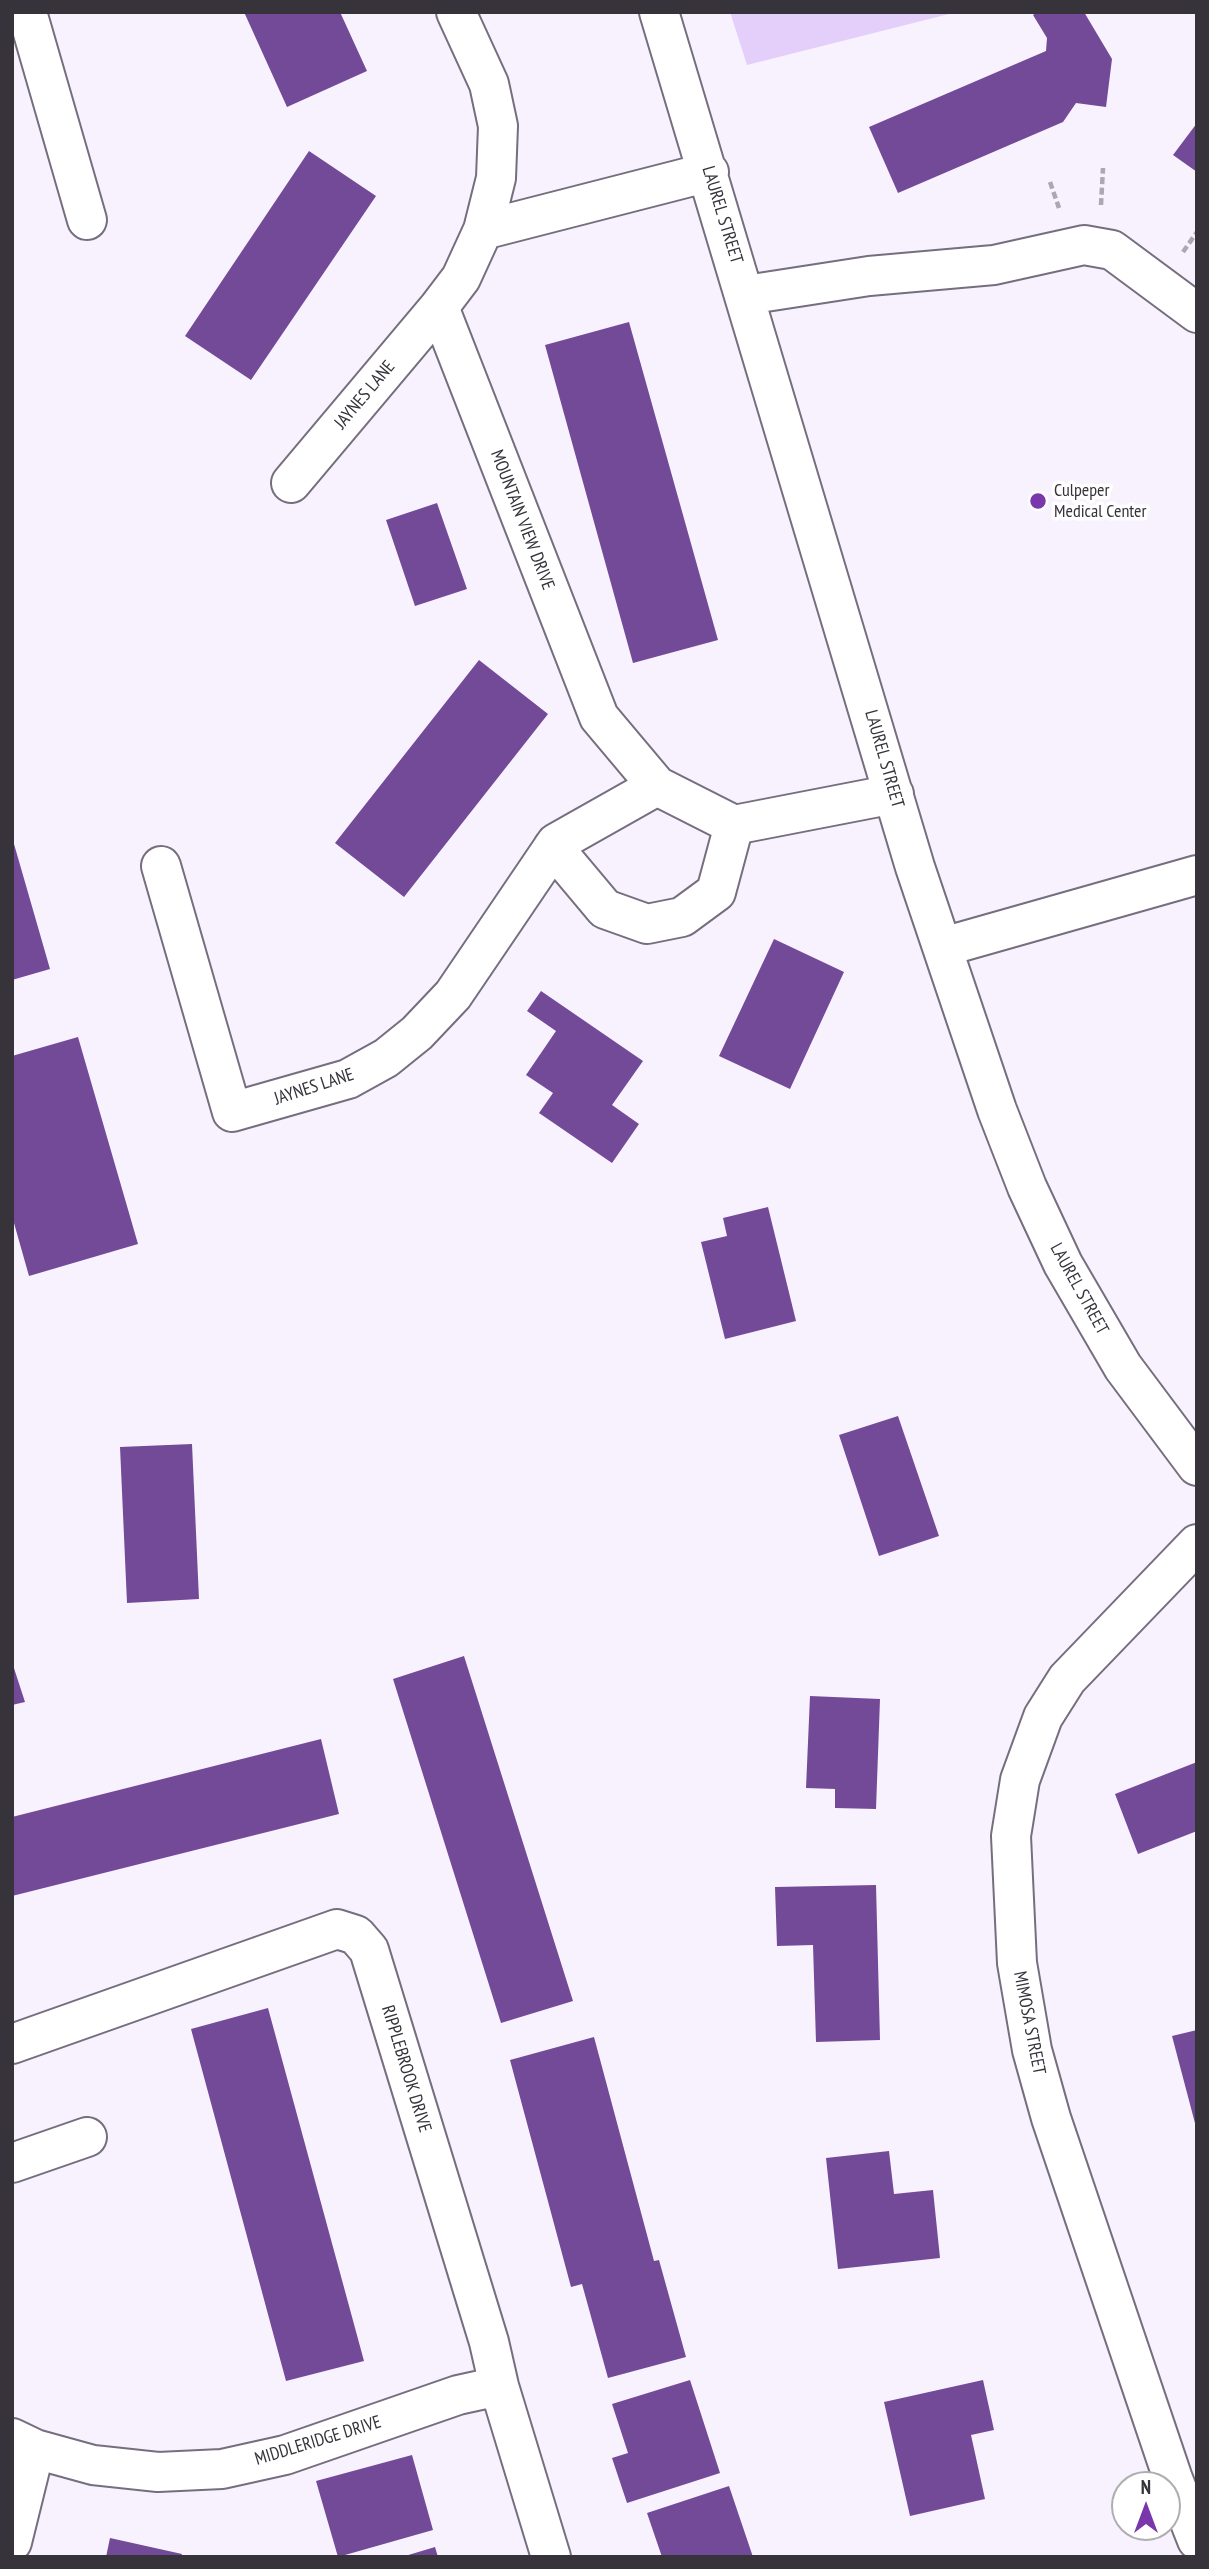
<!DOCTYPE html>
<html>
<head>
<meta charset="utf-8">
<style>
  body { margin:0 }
  #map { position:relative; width:1209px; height:2569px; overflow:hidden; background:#f8f2fe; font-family:"PT Sans Narrow",sans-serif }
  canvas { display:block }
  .frame { position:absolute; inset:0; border:14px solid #36333a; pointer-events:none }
  .north { position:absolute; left:1111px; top:2471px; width:70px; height:70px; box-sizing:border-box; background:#fff; border:2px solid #afadb0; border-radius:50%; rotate:0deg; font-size:19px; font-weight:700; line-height:28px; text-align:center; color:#36333a }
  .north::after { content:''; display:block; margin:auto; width:24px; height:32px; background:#7937ab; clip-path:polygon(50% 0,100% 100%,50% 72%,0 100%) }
</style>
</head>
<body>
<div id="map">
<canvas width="1209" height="2569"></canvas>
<div class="frame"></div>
<div class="north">N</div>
</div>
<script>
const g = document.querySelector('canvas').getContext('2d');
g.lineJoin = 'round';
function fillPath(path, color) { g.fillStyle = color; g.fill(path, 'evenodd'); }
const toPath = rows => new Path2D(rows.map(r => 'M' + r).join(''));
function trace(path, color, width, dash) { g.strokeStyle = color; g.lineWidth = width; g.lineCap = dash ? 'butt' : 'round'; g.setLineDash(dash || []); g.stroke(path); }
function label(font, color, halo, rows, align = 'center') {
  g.font = font + ' "PT Sans Narrow",sans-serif'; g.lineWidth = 7; g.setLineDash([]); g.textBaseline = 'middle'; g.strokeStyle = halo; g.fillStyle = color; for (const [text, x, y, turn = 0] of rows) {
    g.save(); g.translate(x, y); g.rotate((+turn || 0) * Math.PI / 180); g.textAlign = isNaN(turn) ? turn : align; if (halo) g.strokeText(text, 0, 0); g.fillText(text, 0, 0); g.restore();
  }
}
const green = toPath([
  [730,12,957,12,747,65]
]);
const building = toPath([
  [244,12,340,12,367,71,287,107],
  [1037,12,1084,12,1112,59,1106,107,1076,103,1063,122,898,193,869,127,1046,51,1047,38,1033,15],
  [1197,123,1197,172,1173,155],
  [309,151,376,196,251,380,185,336],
  [629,322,718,640,633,663,545,345],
  [437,503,467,589,415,606,386,520],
  [479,660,548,714,404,897,335,843],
  [12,837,50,969,12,980],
  [774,939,844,972,790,1089,719,1056],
  [541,991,643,1061,612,1105,639,1124,612,1163,539,1113,553,1093,526,1075,556,1031,527,1011],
  [78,1037,138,1244,29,1276,12,1216,12,1056],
  [768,1207,796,1321,725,1339,701,1242,727,1236,723,1218],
  [898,1416,939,1536,879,1556,839,1435],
  [192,1444,199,1599,127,1603,120,1447],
  [464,1656,573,2001,501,2023,393,1679],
  [12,1662,25,1702,12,1705],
  [810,1696,880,1699,876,1809,835,1808,835,1789,806,1788],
  [321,1739,339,1814,12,1896,12,1817],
  [1197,1762,1197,1831,1138,1854,1115,1794],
  [876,1885,880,2040,816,2042,813,1945,777,1946,775,1887],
  [268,2008,364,2361,286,2381,191,2029],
  [1197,2030,1197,2126,1196,2127,1172,2036],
  [594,2037,654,2261,659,2260,686,2357,608,2378,582,2284,571,2287,510,2060],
  [889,2151,894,2194,933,2190,940,2258,838,2269,826,2158],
  [690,2380,720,2473,627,2503,612,2458,628,2453,612,2404],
  [983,2380,994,2430,971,2435,985,2499,910,2516,884,2402],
  [412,2455,433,2530,338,2557,316,2481],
  [729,2486,753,2557,662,2557,647,2513],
  [110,2538,182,2554,181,2557,106,2557],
  [435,2547,438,2557,405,2557,405,2556]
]);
const path = toPath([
  [1050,182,1059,208],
  [1101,205,1103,168],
  [1183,252,1197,232]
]);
const minor = toPath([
  [27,12,87,220],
  [456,12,489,84,498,126,496,178,483,230],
  [659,12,915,867,997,1110,1027,1187,1063,1264,1123,1367,1197,1466],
  [709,172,483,230,461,278,439,307,599,717,657,786,734,825,894,794],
  [746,295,869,276,994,265,1084,245,1112,250,1197,313],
  [291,483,439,307],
  [553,847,605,909,647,924,682,917,716,892,734,825],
  [161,866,232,1112,348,1079,386,1058,417,1033,453,995,556,843,657,786],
  [943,947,1197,875],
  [1197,1544,1067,1679,1043,1717,1020,1780,1011,1836,1017,1963,1032,2050,1051,2118,1173,2479,1197,2540],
  [12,2044,337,1929,356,1935,369,1950,489,2342,499,2386,551,2557],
  [12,2163,87,2137],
  [12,2438,35,2449,93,2465,158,2472,222,2469,285,2455,458,2395,499,2386],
  [12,2542,35,2449]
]);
const markers = [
  [1038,501,9,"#7937ab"]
];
const streetNames = [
  ["LAUREL STREET",722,215,73],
  ["JAYNES LANE",365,395,-50],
  ["MOUNTAIN VIEW DRIVE",522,520,69],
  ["LAUREL STREET",884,759,74],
  ["JAYNES LANE",314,1087,-18],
  ["LAUREL STREET",1079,1289,61],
  ["MIMOSA STREET",1029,2023,79],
  ["RIPPLEBROOK DRIVE",406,2069,73],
  ["MIDDLERIDGE DRIVE",318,2441,-17]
];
const poiNames = [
  ["Culpeper",1054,491],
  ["Medical Center",1054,512]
];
fillPath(green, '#e3cffa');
fillPath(building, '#734a98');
trace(minor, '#766e7f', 42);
trace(path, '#aca7b1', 4.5, [7, 3.5]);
trace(minor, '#fff', 38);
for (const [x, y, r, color] of markers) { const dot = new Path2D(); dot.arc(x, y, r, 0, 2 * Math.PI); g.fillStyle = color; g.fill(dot); trace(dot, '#fff', 2.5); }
label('18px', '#36333a', '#fff', streetNames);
label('18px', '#36333a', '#fff', poiNames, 'left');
</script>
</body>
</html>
